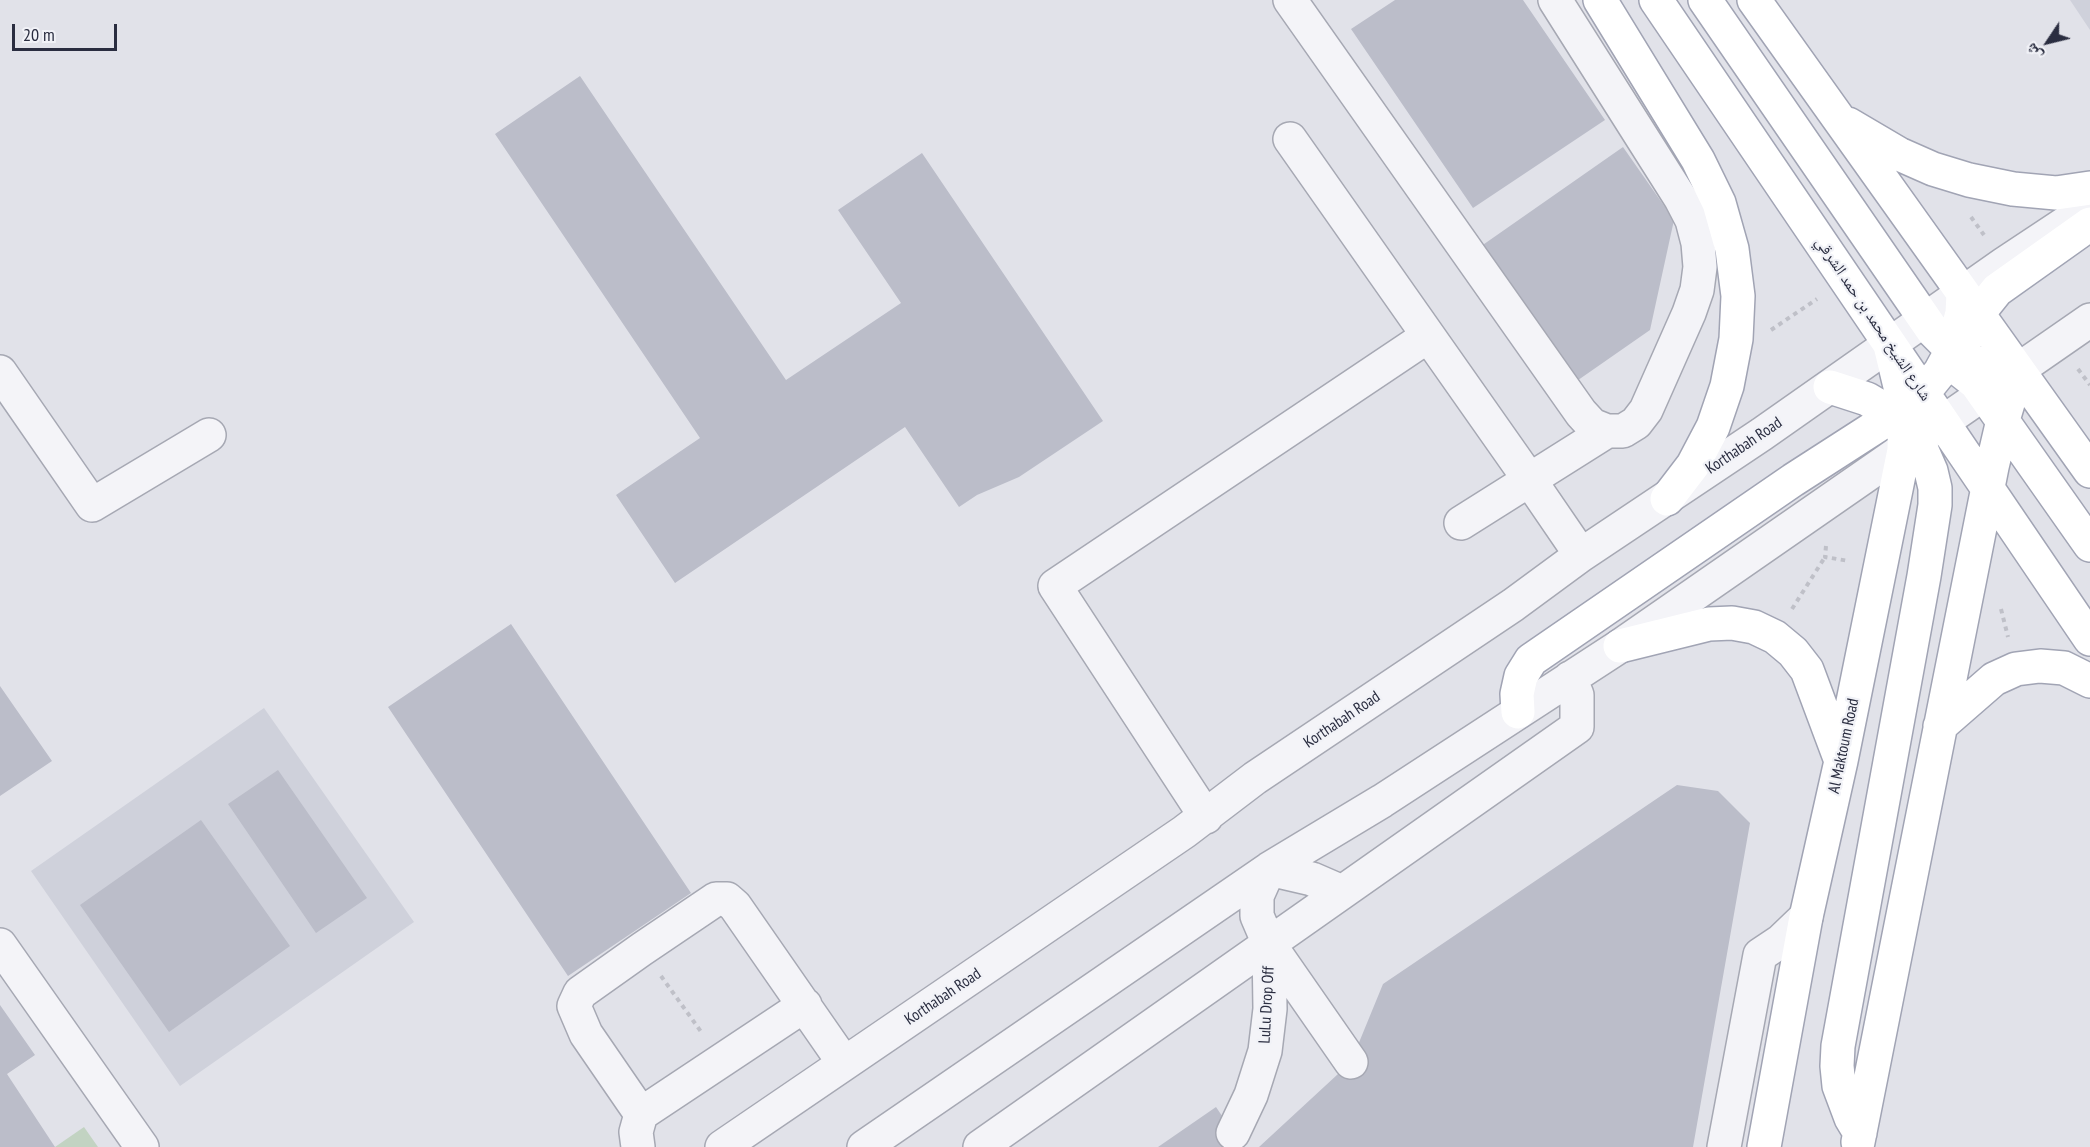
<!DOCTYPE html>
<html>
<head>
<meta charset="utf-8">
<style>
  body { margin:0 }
  #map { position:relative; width:2090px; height:1147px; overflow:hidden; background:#e1e2e9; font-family:"PT Sans Narrow","Noto Naskh Arabic",sans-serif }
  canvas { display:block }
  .north { position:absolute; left:2018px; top:12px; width:60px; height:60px; -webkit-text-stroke:4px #f1f2f7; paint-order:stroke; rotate:235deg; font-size:16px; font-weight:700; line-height:24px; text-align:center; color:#2a2d40 }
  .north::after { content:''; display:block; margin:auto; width:21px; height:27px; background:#2a2d40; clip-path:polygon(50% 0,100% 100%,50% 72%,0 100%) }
  .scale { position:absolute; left:12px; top:24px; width:105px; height:27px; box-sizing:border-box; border:3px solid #2a2d40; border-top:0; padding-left:8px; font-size:18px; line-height:21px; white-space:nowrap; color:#2a2d40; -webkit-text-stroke:4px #f1f2f7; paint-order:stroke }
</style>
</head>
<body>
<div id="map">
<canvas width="2090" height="1147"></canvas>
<div class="north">ش</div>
<div class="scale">20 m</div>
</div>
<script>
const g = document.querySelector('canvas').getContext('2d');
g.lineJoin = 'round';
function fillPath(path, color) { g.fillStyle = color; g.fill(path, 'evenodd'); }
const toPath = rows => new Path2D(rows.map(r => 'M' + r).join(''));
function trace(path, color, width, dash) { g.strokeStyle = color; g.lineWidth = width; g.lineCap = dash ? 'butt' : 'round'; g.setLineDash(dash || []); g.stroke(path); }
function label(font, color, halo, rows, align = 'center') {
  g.font = font + ' "PT Sans Narrow","Noto Naskh Arabic",sans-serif'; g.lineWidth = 4.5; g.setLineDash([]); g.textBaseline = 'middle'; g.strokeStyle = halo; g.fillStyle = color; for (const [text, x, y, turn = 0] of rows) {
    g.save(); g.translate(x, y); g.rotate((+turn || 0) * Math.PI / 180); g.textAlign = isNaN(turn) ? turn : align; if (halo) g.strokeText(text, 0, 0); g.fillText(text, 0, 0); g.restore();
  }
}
const built = toPath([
  [2070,0,2090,0,2090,30],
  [264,708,414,922,180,1086,31,871]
]);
const green = toPath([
  [84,1127,98,1147,55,1147]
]);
const building = toPath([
  [1395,0,1523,0,1605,120,1473,208,1351,29],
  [580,76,786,380,901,303,838,210,922,153,1103,421,1019,477,977,495,959,507,905,427,675,583,616,495,700,438,495,134],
  [1623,147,1674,220,1650,330,1571,385,1477,249],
  [511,624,691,893,568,976,388,707],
  [0,686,52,761,0,796],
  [278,770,367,898,316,933,228,804],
  [1677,785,1718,791,1750,823,1693,1147,1259,1147,1351,1062,1383,984],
  [201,820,290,946,169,1032,80,905],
  [0,1005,35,1055,7,1074,55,1147,0,1147],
  [1216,1107,1243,1147,1158,1147]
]);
const path = toPath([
  [1971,217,1984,235],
  [1771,330,1817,299],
  [2078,369,2090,385],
  [1826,546,1825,557,1849,561],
  [1792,609,1825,557],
  [2001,609,2008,637],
  [661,976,702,1033]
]);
const minor = toPath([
  [1290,0,1581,413,1592,425,1607,431,1623,431,1636,423,1646,410,1689,313,1697,290,1700,267,1698,243,1692,220,1681,199,1555,0],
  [1290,139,1529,479,1581,555],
  [0,372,92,505,209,435],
  [1461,523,1607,431],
  [1206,817,1055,586,1428,336],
  [1342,892,1312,879,1269,869,1257,896,1257,916,1269,944,1351,1062],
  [0,945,142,1147],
  [641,1114,586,1034,574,1006,580,993,642,949,716,899,727,899,735,906,844,1063],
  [1233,1133,1251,1095,1265,1051,1270,1009,1269,944],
  [638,1147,636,1132,641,1114,805,1005],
  [722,1147,1184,832,1255,778,1513,605,1581,555,1762,434,2004,264,2090,207],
  [864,1147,1269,869,1382,801,1620,646,2090,320],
  [980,1147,1577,727,1577,695,1570,678],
  [1724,1147,1760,955,1781,941,1806,917]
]);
const major = toPath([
  [1600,0,1698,160,1719,203,1732,249,1738,296,1736,339,1727,386,1713,427,1693,465,1667,499],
  [1656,0,2090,639],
  [1705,0,1933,331,1952,350,1976,363,1989,367,2018,370],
  [1754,0,2090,471],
  [1848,124,1899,154,1933,169,1969,180,2013,189,2056,193,2090,188],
  [1969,335,1985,305,1997,290,2090,224],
  [1947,360,1976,383,2090,545],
  [1830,387,1867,399,1894,415,1918,441,1931,471,1935,488,1935,505,1924,576,1838,1046,1837,1066,1839,1086,1851,1118,1860,1133],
  [1620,646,1709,624,1732,623,1754,627,1775,637,1793,652,1807,670,1841,761],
  [1518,712,1517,694,1521,676,1531,660,1793,480,1894,415,1923,393,1940,372,1952,350,1962,313,1963,294],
  [1940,726,1994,679,2016,669,2040,666,2064,668,2090,681],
  [1858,1142,1992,467,2003,420,2018,370],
  [1764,1147,1806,917,1841,761,1904,450,1905,407,1890,345]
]);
const streetNames = [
  ["شارع الشيخ محمد بن حمد الشرقي",1873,319,56],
  ["Korthabah Road",1744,446,-34],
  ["Korthabah Road",1342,720,-34],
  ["Al Maktoum Road",1844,746,-78],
  ["Korthabah Road",943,997,-34],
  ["LuLu Drop Off",1267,1005,-87]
];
fillPath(built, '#cfd1db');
fillPath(green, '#c2d3c2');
fillPath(building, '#bbbdc9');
trace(minor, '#a6a8b3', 36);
trace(major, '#a1a4b4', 36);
trace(path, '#bfc0c8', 4, [4.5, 4.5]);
trace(minor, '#f4f4f8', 33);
trace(major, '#fff', 33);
label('16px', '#2a2d40', '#f1f2f7', streetNames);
</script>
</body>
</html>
